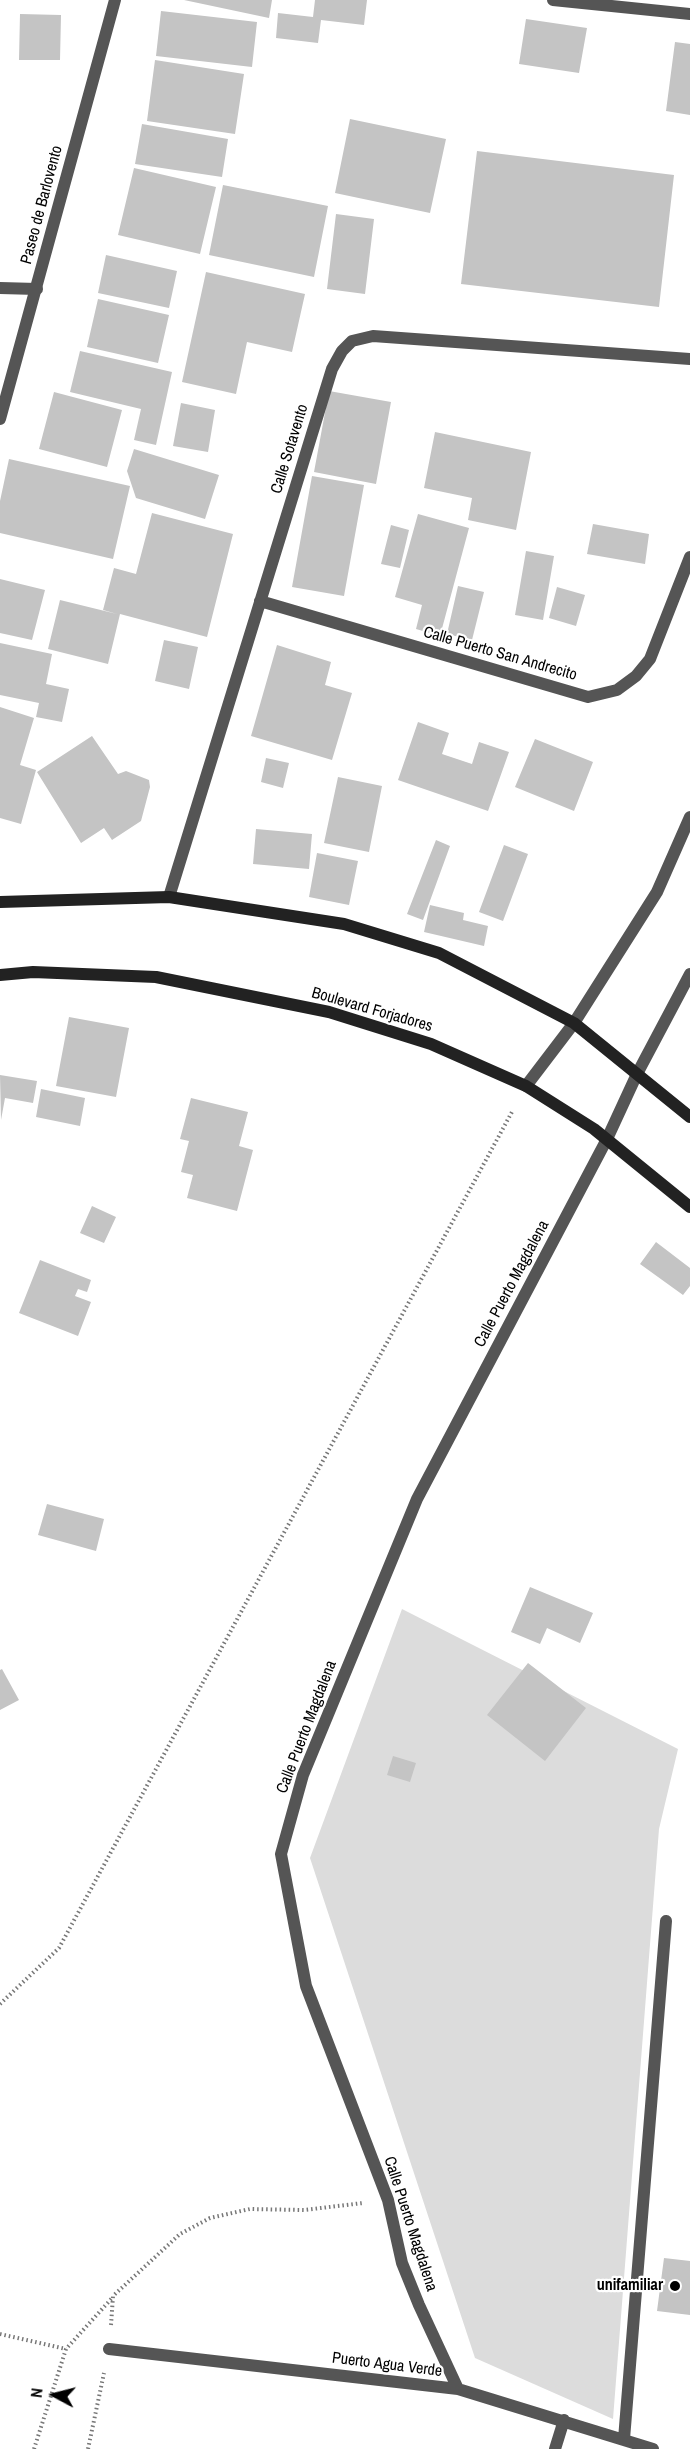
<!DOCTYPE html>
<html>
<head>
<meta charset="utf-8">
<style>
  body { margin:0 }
  #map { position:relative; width:690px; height:2449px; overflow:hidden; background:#fff; font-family:"Archivo Narrow",sans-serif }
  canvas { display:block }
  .north { position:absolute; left:24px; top:2365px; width:60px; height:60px; -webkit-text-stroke:4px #fff; paint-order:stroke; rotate:277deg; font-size:16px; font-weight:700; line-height:24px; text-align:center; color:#000 }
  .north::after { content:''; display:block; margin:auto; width:21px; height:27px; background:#000; clip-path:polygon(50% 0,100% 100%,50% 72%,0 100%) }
</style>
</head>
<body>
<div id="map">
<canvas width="690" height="2449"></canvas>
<div class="north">N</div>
</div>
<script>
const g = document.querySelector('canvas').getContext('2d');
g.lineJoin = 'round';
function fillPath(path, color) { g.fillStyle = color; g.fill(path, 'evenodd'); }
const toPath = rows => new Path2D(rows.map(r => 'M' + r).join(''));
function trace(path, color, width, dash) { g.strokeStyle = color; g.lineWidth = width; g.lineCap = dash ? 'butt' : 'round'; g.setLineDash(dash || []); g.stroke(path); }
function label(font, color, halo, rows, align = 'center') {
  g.font = font + ' "Archivo Narrow",sans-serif'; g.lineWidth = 4.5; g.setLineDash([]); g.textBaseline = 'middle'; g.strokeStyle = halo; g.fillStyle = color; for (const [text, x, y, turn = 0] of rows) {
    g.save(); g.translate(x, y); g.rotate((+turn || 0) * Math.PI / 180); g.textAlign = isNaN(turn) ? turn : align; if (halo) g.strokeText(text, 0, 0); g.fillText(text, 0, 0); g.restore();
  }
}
const green = toPath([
  [402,1609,678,1749,659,1829,613,2419,475,2358,310,1858]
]);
const building = toPath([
  [184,0,272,0,269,18],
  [315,0,367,0,364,25,321,20,318,43,276,38,278,13,313,17],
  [161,11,257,22,252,67,156,56],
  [20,14,61,15,60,60,19,60],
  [526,19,587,28,579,73,519,64],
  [675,42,690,44,690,115,666,111],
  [155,60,244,74,235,134,147,121],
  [350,119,446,139,430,213,335,193],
  [142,124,228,139,222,177,135,164],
  [477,151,674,175,659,307,461,284],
  [134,168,216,187,200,254,118,235],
  [223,185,328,206,314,277,209,255],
  [336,214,374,219,365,294,327,289],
  [106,255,177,271,169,308,98,293],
  [206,272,305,294,292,352,247,342,236,394,182,382],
  [98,299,169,315,158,363,87,347],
  [80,351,172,372,156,445,134,440,141,409,70,392],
  [329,391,391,402,376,484,314,472],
  [54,392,122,410,107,467,39,449],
  [181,403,215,410,208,452,173,446],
  [435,432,531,452,516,530,468,520,472,498,424,488],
  [134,449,219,475,205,519,136,498,127,471],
  [9,459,130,486,113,559,0,533,0,501],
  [312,476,364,485,344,596,292,587],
  [152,513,233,534,207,637,120,614,108,664,48,649,60,600,117,614,103,610,114,568,136,574],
  [418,514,469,528,440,636,416,629,422,605,395,597],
  [593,524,649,534,645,564,587,554],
  [391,525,409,530,400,568,381,564],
  [526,551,554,556,543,620,515,615],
  [0,579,45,590,32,640,0,633],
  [458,586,484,592,472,640,447,634],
  [557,587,585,595,576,626,549,618],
  [164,640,198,647,189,689,155,681],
  [0,643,52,654,46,684,69,689,62,722,36,717,39,703,0,695],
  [277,645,331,662,325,685,352,693,332,760,251,736],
  [0,707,34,718,20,765,36,770,21,824,0,818],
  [418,722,449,733,442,754,472,764,479,742,509,752,488,811,398,780],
  [92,736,118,774,126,771,149,780,150,787,141,821,112,840,104,828,81,843,37,772],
  [535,739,593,762,574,811,515,787],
  [266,758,289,763,283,788,261,782],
  [338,777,382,786,369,852,324,843],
  [256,829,312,834,309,869,253,864],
  [436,840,450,846,423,920,407,914],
  [504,845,528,854,503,921,479,912],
  [317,853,358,861,349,905,309,897],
  [430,905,464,913,463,920,488,926,484,946,424,932],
  [69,1017,129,1028,116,1097,56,1086],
  [0,1075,37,1081,33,1103,5,1098,1,1120],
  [41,1089,85,1098,80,1126,36,1117],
  [191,1098,248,1112,239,1146,253,1150,237,1211,187,1198,193,1175,181,1172,189,1141,180,1139],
  [92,1206,116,1217,104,1243,80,1233],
  [656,1242,690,1268,690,1286,683,1295,640,1264],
  [40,1260,91,1280,87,1292,78,1289,75,1296,91,1302,78,1336,19,1313],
  [47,1504,104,1519,96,1551,38,1535],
  [530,1587,593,1613,580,1643,547,1628,540,1644,511,1632],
  [528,1663,586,1708,545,1761,487,1715],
  [2,1669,19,1700,0,1710,0,1670],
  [393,1756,416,1763,410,1782,387,1775],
  [664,2258,690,2261,690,2315,657,2311]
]);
const path = toPath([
  [0,2004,59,1948,513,1110],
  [111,2325,113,2296,180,2234,210,2218,250,2209,304,2210,363,2203],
  [0,2334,66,2349],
  [34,2449,66,2349,113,2297],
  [88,2449,104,2373]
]);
const minor = toPath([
  [553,0,690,14],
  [0,288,37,289],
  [260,601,588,697,617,690,636,676,650,659,690,557],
  [169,897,332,369,342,351,352,341,373,336,690,359],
  [526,1086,574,1023,657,892,690,817],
  [109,2349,458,2389,653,2449],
  [458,2389,419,2305,402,2263,388,2200,306,1986,281,1854,303,1775,417,1499,607,1139,637,1074,690,974],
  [624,2439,666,1921],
  [555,2449,564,2420]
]);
const tertiary = toPath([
  [0,419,115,0]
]);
const secondary = toPath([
  [0,902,169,897,344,924,439,953,574,1023,690,1117],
  [0,975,33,972,156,977,329,1012,431,1044,526,1086,594,1129,690,1207]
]);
const markers = [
  [675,2286,6,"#000"]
];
const streetNames = [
  ["Paseo de Barlovento",42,205,-75],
  ["Calle Sotavento",290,449,-73],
  ["Calle Puerto San Andrecito",500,654,16],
  ["Boulevard Forjadores",372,1010,16],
  ["Calle Puerto Magdalena",512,1284,-62],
  ["Calle Puerto Magdalena",307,1727,-69],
  ["Calle Puerto Magdalena",410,2224,72],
  ["Puerto Agua Verde",387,2365,7]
];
const poiNames = [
  ["unifamiliar",663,2286]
];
fillPath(green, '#dcdcdc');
fillPath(building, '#c4c4c4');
trace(path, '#777', 4, [1.5, 3]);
trace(minor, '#555', 12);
trace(tertiary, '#555', 12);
trace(secondary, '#222', 12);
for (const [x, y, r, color] of markers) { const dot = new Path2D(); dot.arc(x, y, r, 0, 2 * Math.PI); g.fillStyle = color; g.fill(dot); trace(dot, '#fff', 2); }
label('16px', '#000', '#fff', streetNames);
label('bold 16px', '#000', '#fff', poiNames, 'right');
</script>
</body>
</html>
